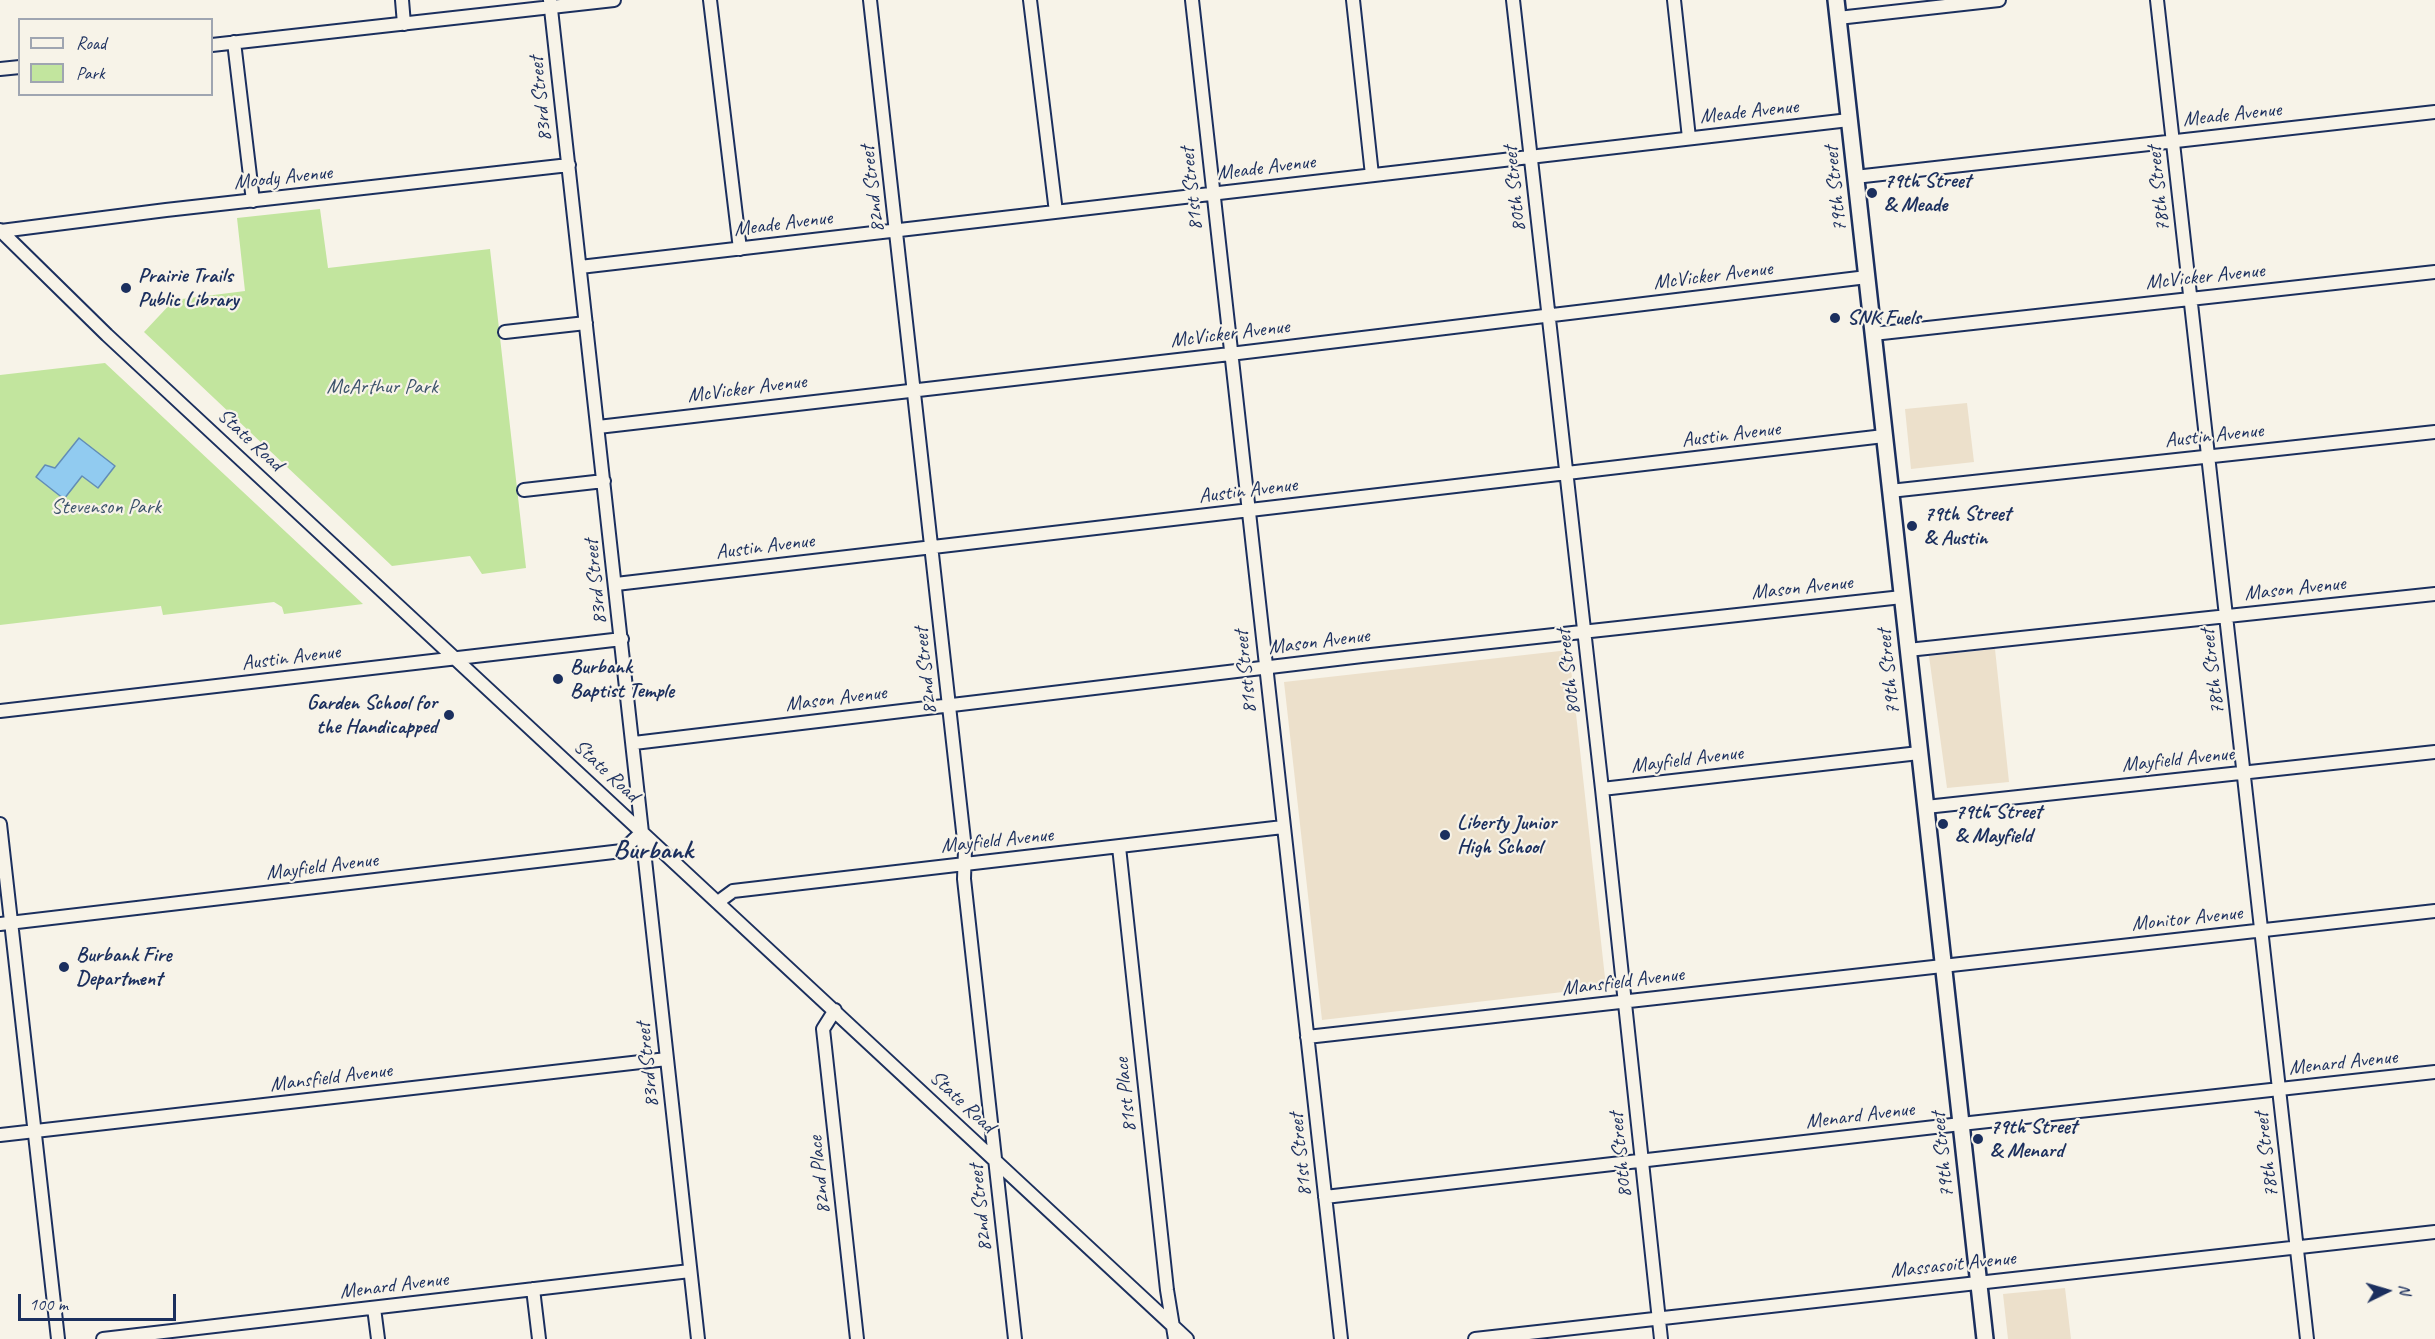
<!DOCTYPE html>
<html>
<head>
<meta charset="utf-8">
<style>
  body { margin:0 }
  #map { position:relative; width:2435px; height:1339px; overflow:hidden; background:#f7f3e8; font-family:Caveat,sans-serif }
  canvas { display:block }
  .legend { position:absolute; left:18px; top:18px; width:195px; height:78px; box-sizing:border-box; background:#f7f3e8; border:2px solid #9fa5b1; margin:0; padding:8px 10px; list-style:none; font-size:18px; color:#1b2f5e }
  .legend li { display:flex; align-items:center; gap:12px; height:30px }
  .legend b { width:30px; border:2px solid #9fa5b1 }
  .north { position:absolute; left:2357px; top:1261px; width:60px; height:60px; -webkit-text-stroke:4px #f7f3e8; paint-order:stroke; rotate:85deg; font-size:16px; font-weight:700; line-height:24px; text-align:center; color:#1b2f5e }
  .north::after { content:''; display:block; margin:auto; width:21px; height:27px; background:#1b2f5e; clip-path:polygon(50% 0,100% 100%,50% 72%,0 100%) }
  .scale { position:absolute; left:18px; top:1294px; width:158px; height:27px; box-sizing:border-box; border:3px solid #1b2f5e; border-top:0; padding-left:8px; font-size:18px; line-height:21px; white-space:nowrap; color:#1b2f5e; -webkit-text-stroke:4px #f7f3e8; paint-order:stroke }
</style>
</head>
<body>
<div id="map">
<canvas width="2435" height="1339"></canvas>
<ul class="legend">
<li><b style="height:8px;background:#f7f3e8"></b>Road</li>
<li><b style="height:16px;background:#c2e59e"></b>Park</li>
</ul>
<div class="north">N</div>
<div class="scale">100 m</div>
</div>
<script>
const g = document.querySelector('canvas').getContext('2d');
g.lineJoin = 'round';
function fillPath(path, color) { g.fillStyle = color; g.fill(path, 'evenodd'); }
const toPath = rows => new Path2D(rows.map(r => 'M' + r).join(''));
function trace(path, color, width, dash) { g.strokeStyle = color; g.lineWidth = width; g.lineCap = dash ? 'butt' : 'round'; g.setLineDash(dash || []); g.stroke(path); }
function label(font, color, halo, rows, align = 'center') {
  g.font = font + ' Caveat,sans-serif'; g.lineWidth = 4.5; g.setLineDash([]); g.textBaseline = 'middle'; g.strokeStyle = halo; g.fillStyle = color; for (const [text, x, y, turn = 0] of rows) {
    g.save(); g.translate(x, y); g.rotate((+turn || 0) * Math.PI / 180); g.textAlign = isNaN(turn) ? turn : align; if (halo) g.strokeText(text, 0, 0); g.fillText(text, 0, 0); g.restore();
  }
}
const built = toPath([
  [1967,403,1974,462,1911,469,1905,409],
  [1995,649,2009,782,1947,788,1929,656],
  [1569,650,1606,987,1322,1020,1284,682],
  [2065,1288,2071,1339,2008,1339,2003,1294]
]);
const green = toPath([
  [320,209,328,268,490,249,526,568,482,574,470,556,392,566,144,332,174,300,245,291,237,218],
  [105,363,363,604,284,614,282,607,274,602,163,615,161,606,0,625,0,375]
]);
const water = toPath([
  [79,438,115,466,98,488,82,476,64,499,36,477,45,465,55,468,79,438]
]);
const minor = toPath([
  [402,0,404,24],
  [550,0,698,1339],
  [710,0,740,249],
  [870,0,965,849,964,879,1015,1339],
  [1030,0,1056,212],
  [1192,0,1341,1339],
  [1353,0,1372,175],
  [1513,0,1602,789,1661,1339],
  [1674,0,1689,138],
  [2157,0,2307,1339],
  [1838,18,1999,0],
  [234,42,253,201],
  [212,45,614,0],
  [0,69,20,67],
  [1855,177,2435,112],
  [0,230,107,335,1187,1339],
  [1,231,166,210,569,165],
  [580,267,1849,120],
  [505,332,586,323],
  [1873,334,2435,272],
  [598,427,1230,354,1867,277],
  [524,490,604,481],
  [1890,491,2435,432],
  [616,584,1884,436],
  [1908,650,2435,594],
  [0,711,622,639],
  [634,743,1362,656,1902,597],
  [1602,789,1919,753],
  [1926,807,2435,752],
  [0,824,58,1339],
  [1119,847,1167,1290,1175,1339],
  [718,902,733,891,1283,827],
  [0,924,622,851,642,832],
  [835,1010,823,1029,857,1339],
  [1307,1037,2435,911],
  [0,1135,667,1059],
  [1325,1197,1961,1124,2435,1072],
  [533,1289,539,1339],
  [374,1308,378,1339],
  [103,1339,690,1271],
  [1475,1339,2435,1232]
]);
const major = toPath([
  [1836,0,1985,1339]
]);
const markers = [
  [1872,193,6,"#1b2f5e"],
  [126,288,6,"#1b2f5e"],
  [1835,318,6,"#1b2f5e"],
  [1912,526,6,"#1b2f5e"],
  [558,679,6,"#1b2f5e"],
  [449,715,6,"#1b2f5e"],
  [1943,824,6,"#1b2f5e"],
  [1445,835,6,"#1b2f5e"],
  [64,967,6,"#1b2f5e"],
  [1978,1139,6,"#1b2f5e"]
];
const streetNames = [
  ["83rd Street",541,99,-96],
  ["Meade Avenue",1749,112,-6],
  ["Meade Avenue",2232,115,-6],
  ["Meade Avenue",1266,168,-7],
  ["Moody Avenue",283,178,-6],
  ["82nd Street",873,189,-97],
  ["81st Street",1192,189,-96],
  ["80th Street",1515,189,-96],
  ["79th Street",1836,189,-96],
  ["78th Street",2159,189,-96],
  ["Meade Avenue",783,224,-7],
  ["McVicker Avenue",1713,276,-7],
  ["McVicker Avenue",2205,277,-6],
  ["McVicker Avenue",1230,334,-7],
  ["McVicker Avenue",747,389,-7],
  ["Austin Avenue",1731,435,-7],
  ["Austin Avenue",2214,436,-6],
  ["State Road",250,440,43],
  ["Austin Avenue",1248,491,-7],
  ["Austin Avenue",765,547,-7],
  ["83rd Street",596,582,-96],
  ["Mason Avenue",1802,588,-6],
  ["Mason Avenue",2295,589,-6],
  ["Mason Avenue",1319,642,-7],
  ["Austin Avenue",291,658,-7],
  ["82nd Street",926,671,-96],
  ["81st Street",1246,672,-96],
  ["80th Street",1569,672,-97],
  ["79th Street",1889,672,-96],
  ["78th Street",2213,672,-97],
  ["Mason Avenue",836,699,-7],
  ["Mayfield Avenue",1687,760,-7],
  ["Mayfield Avenue",2178,760,-6],
  ["State Road",606,771,43],
  ["Mayfield Avenue",997,841,-6],
  ["Mayfield Avenue",322,867,-7],
  ["Monitor Avenue",2187,919,-6],
  ["Mansfield Avenue",1623,982,-7],
  ["Menard Avenue",2343,1063,-6],
  ["83rd Street",648,1065,-96],
  ["Mansfield Avenue",331,1078,-7],
  ["81st Place",1126,1095,-96],
  ["State Road",962,1102,43],
  ["Menard Avenue",1860,1116,-7],
  ["81st Street",1301,1155,-96],
  ["80th Street",1621,1155,-96],
  ["79th Street",1943,1155,-96],
  ["78th Street",2267,1155,-97],
  ["82nd Place",820,1175,-96],
  ["82nd Street",981,1208,-96],
  ["Massasoit Avenue",1953,1265,-6],
  ["Menard Avenue",394,1286,-7]
];
const poiNames = [
  ["79th Street",1884,181],
  ["& Meade",1884,205],
  ["Prairie Trails",138,276],
  ["Public Library",138,300],
  ["SNK Fuels",1847,318],
  ["79th Street",1924,514],
  ["& Austin",1924,538],
  ["Burbank",570,667],
  ["Baptist Temple",570,691],
  ["Garden School for",437,703,"right"],
  ["the Handicapped",437,727,"right"],
  ["79th Street",1955,812],
  ["& Mayfield",1955,836],
  ["Liberty Junior",1457,823],
  ["High School",1457,847],
  ["Burbank Fire",76,955],
  ["Department",76,979],
  ["79th Street",1990,1127],
  ["& Menard",1990,1151]
];
const parkNames = [
  ["McArthur Park",382,387],
  ["Stevenson Park",106,507]
];
const districtNames = [
  ["Burbank",653,851]
];
fillPath(built, '#ece0cb');
fillPath(green, '#c2e59e');
fillPath(water, '#91cbf0');
trace(water, '#628db6', 1.5);
trace(minor, '#1b2f5e', 16);
trace(major, '#1b2f5e', 20);
trace(minor, '#f7f3e8', 12);
trace(major, '#f7f3e8', 15);
for (const [x, y, r, color] of markers) { const dot = new Path2D(); dot.arc(x, y, r, 0, 2 * Math.PI); g.fillStyle = color; g.fill(dot); trace(dot, '#f7f3e8', 2); }
label('21px', '#1b2f5e', '#f7f3e8', streetNames);
label('bold 21px', '#1b2f5e', '#f7f3e8', poiNames, 'left');
label('21px', '#3c536b', '#f7f3e8', parkNames);
label('bold 27px', '#1b2f5e', '#f7f3e8', districtNames);
</script>
</body>
</html>
